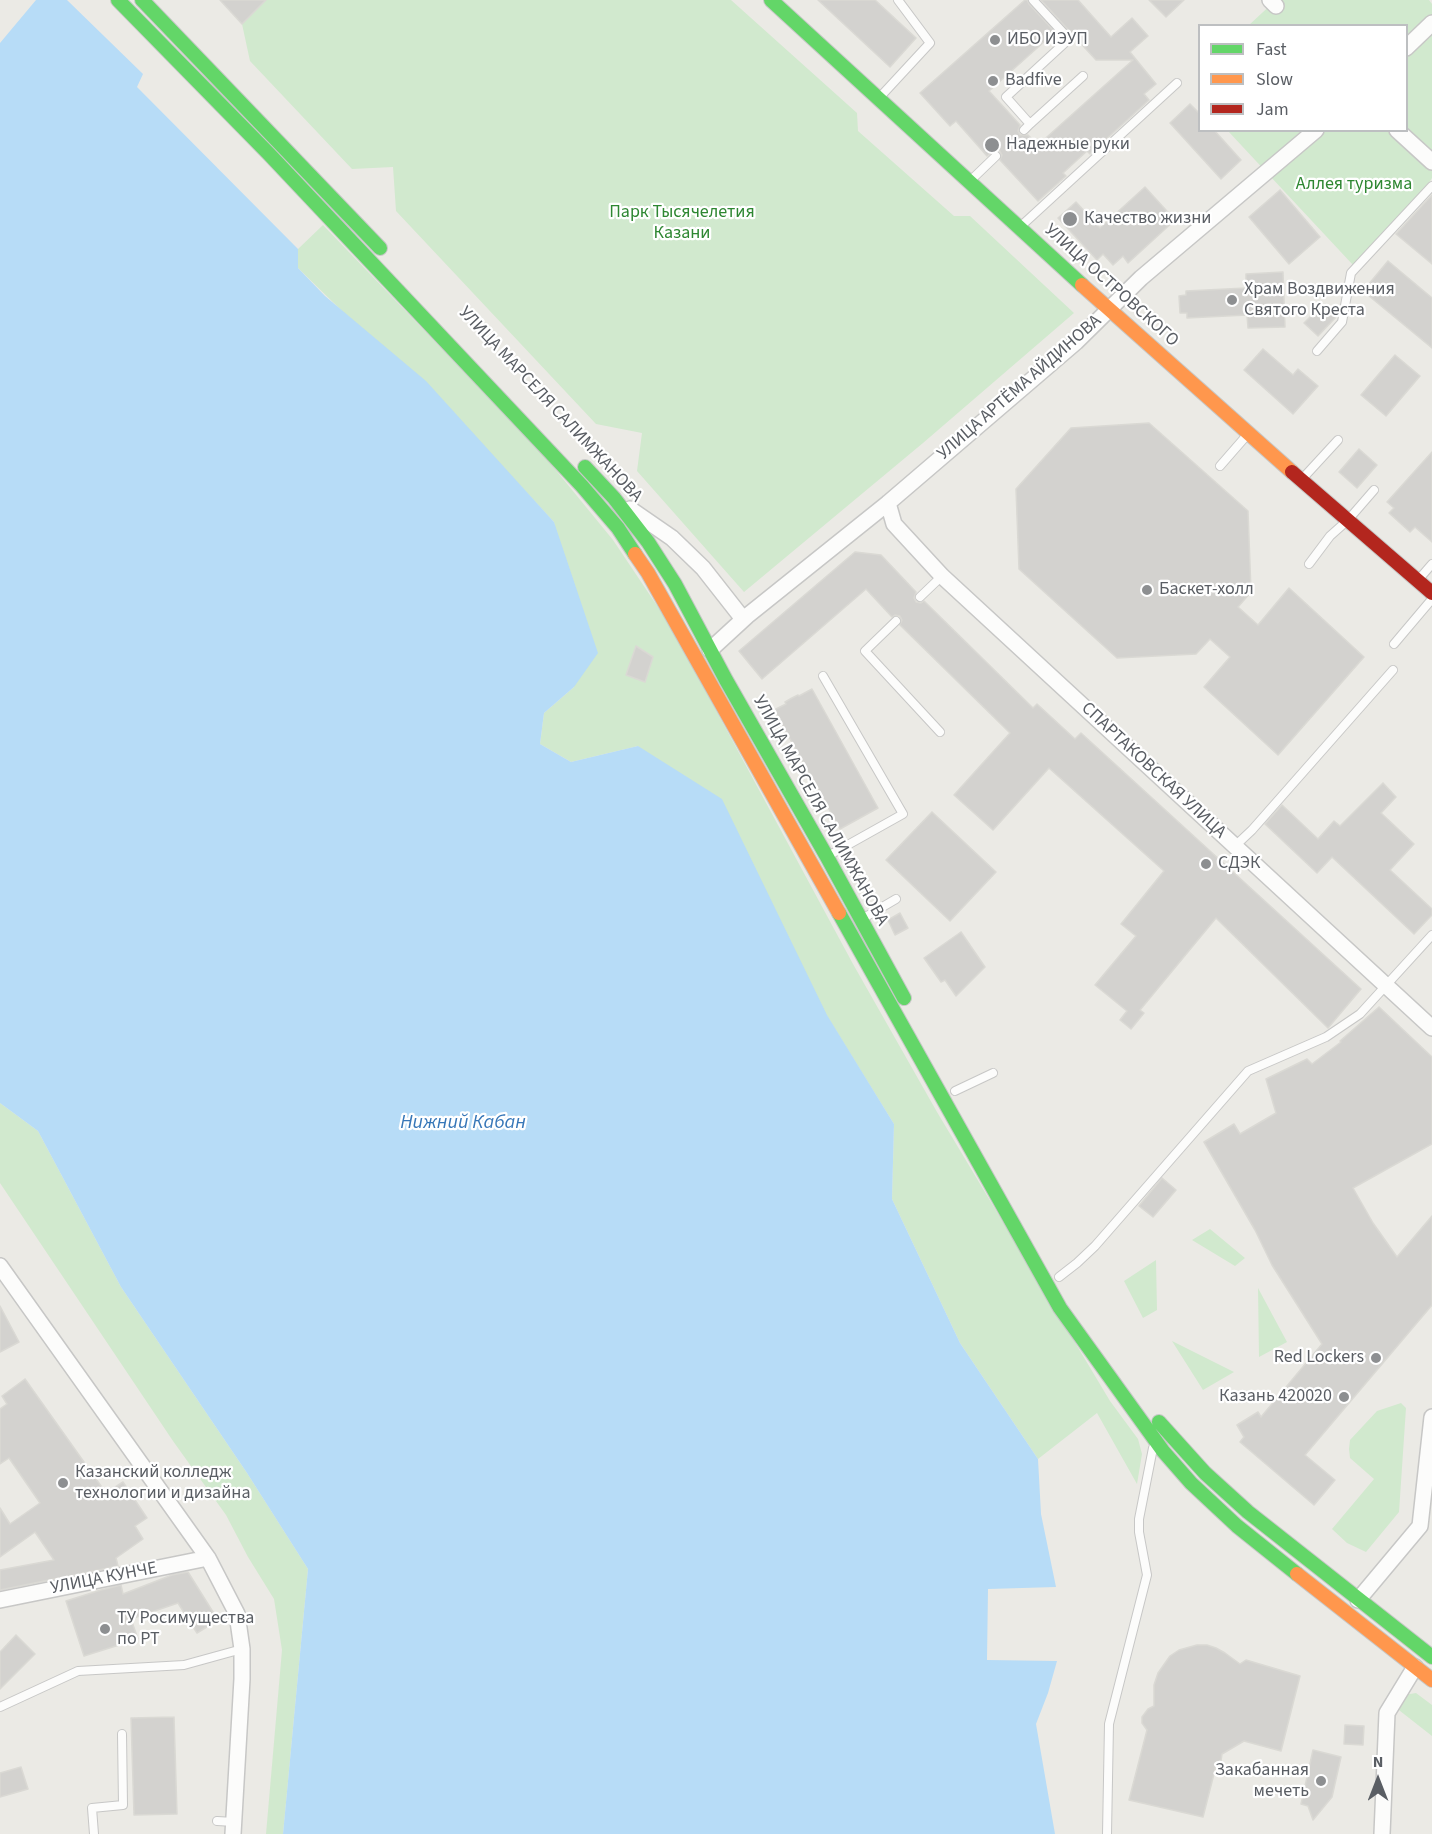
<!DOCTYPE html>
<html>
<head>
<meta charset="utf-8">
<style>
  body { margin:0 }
  #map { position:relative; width:1432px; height:1834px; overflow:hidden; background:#ebeae5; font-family:"Source Sans 3",sans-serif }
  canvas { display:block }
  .legend { position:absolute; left:1198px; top:24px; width:210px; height:108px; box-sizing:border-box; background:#fff; border:2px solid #bdbfc1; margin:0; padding:8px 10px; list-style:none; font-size:18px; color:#5a5e64 }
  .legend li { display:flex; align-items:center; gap:12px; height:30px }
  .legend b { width:30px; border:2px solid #bdbfc1 }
  .north { position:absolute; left:1348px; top:1750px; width:60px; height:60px; -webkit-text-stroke:4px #fff; paint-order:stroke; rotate:0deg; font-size:16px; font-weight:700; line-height:24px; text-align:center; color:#5a5e64 }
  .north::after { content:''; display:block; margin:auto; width:21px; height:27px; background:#5a5e64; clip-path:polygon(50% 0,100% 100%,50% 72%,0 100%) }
</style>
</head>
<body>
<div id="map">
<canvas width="1432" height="1834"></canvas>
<ul class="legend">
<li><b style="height:8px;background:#63d668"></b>Fast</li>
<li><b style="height:8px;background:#ff974d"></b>Slow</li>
<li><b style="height:8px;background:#b3261e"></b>Jam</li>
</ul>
<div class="north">N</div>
</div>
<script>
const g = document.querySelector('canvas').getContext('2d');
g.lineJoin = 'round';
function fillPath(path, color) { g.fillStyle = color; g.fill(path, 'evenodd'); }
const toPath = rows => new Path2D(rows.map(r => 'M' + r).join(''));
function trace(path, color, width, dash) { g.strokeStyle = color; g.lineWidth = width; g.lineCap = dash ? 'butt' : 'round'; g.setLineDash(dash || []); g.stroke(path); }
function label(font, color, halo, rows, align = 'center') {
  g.font = font + ' "Source Sans 3",sans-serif'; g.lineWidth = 4.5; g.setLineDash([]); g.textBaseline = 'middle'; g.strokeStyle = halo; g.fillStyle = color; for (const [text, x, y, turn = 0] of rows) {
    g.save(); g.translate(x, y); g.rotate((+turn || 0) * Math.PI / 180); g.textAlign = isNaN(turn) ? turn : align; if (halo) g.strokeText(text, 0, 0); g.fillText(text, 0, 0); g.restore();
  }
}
const green = toPath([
  [266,0,731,0,857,113,858,131,954,216,970,216,1074,313,923,443,744,592,637,471,642,433,596,424,396,211,393,167,352,169,250,61,242,24],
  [1276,0,1429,0,1432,4,1432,178,1421,195,1353,265,1228,131,1406,130,1406,26,1249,25],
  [323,225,541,452,613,540,670,625,853,964,937,1112,1110,1401,1138,1439,1142,1454,1137,1484,1097,1413,1038,1459,960,1343,892,1199,894,1124,827,1016,638,746,571,762,540,744,544,713,574,687,554,522,514,479,298,268,298,249],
  [0,1103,38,1131,121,1287,247,1473,308,1569,283,1834,266,1834,282,1650,274,1599,248,1557,226,1515,173,1441,0,1183],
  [1210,1229,1245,1258,1235,1266,1192,1240],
  [1156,1260,1157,1310,1143,1318,1124,1281],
  [1258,1288,1287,1342,1259,1357],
  [1172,1341,1234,1372,1203,1390],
  [1401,1403,1406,1408,1399,1512,1366,1552,1347,1543,1332,1529,1374,1479,1350,1458,1349,1449,1350,1440,1377,1411],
  [1416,1693,1432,1705,1432,1736,1395,1707,1404,1695]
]);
const water = toPath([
  [36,0,67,0,143,74,137,87,298,249,298,268,325,296,426,381,554,522,598,653,574,687,544,713,540,744,571,762,638,746,722,799,827,1015,894,1124,892,1199,960,1343,1038,1459,1041,1514,1056,1587,988,1589,987,1660,1057,1661,1048,1693,1036,1724,1055,1834,283,1834,308,1569,247,1473,121,1287,38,1131,0,1103,0,43]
]);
const building = toPath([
  [220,0,266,0,242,24,220,0],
  [818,0,875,0,916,38,890,67,818,0],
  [1025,0,1027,0,1029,4,1055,32,989,91,1020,125,1018,131,1020,135,1028,135,1038,145,1133,60,1096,60,1041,0,1078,0,1111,37,1132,18,1148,36,1130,52,1156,84,1144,94,1149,100,1090,154,1087,151,1063,173,1066,176,1038,201,1000,160,1002,155,1000,151,994,150,987,156,956,121,950,126,920,93,1025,0],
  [1149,0,1184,0,1166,17,1149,0],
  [1190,104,1200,114,1200,130,1214,130,1241,160,1221,179,1170,123,1190,104],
  [1145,187,1175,220,1128,263,1123,256,1113,265,1103,254,1097,260,1058,218,1076,202,1100,228,1145,187],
  [1280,190,1320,237,1289,264,1249,217,1280,190],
  [1432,195,1432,264,1396,234,1432,195],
  [1388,261,1432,298,1432,348,1363,291,1388,261],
  [1283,272,1285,327,1248,328,1247,315,1187,318,1187,313,1180,313,1179,296,1186,295,1186,291,1246,288,1246,274,1283,272],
  [1323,304,1336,317,1318,336,1304,323,1323,304],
  [1263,349,1293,375,1298,369,1318,386,1293,414,1244,370,1263,349],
  [1395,355,1420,376,1386,416,1361,395,1395,355],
  [1149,423,1248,511,1251,592,1238,607,1258,625,1289,588,1364,657,1278,755,1204,687,1230,657,1210,639,1196,654,1117,658,1019,569,1016,489,1071,428,1149,423],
  [1359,449,1377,465,1357,488,1339,472,1359,449],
  [1432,452,1432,542,1415,527,1410,532,1389,513,1394,508,1387,502,1432,452],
  [855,552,881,555,916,592,914,598,916,602,921,603,924,601,1033,708,1037,704,1075,739,1081,733,1361,989,1328,1028,1216,918,1140,1010,1144,1013,1131,1029,1120,1020,1127,1011,1095,985,1136,936,1121,924,1164,871,1049,768,993,830,954,795,1010,733,900,625,902,620,900,616,895,615,892,617,866,589,762,679,739,651,855,552],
  [636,646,653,657,645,682,626,675,636,646],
  [812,689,878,808,840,829,774,710,786,704,785,702,792,698,798,695,799,696,812,689],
  [1383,783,1396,797,1381,813,1414,844,1390,870,1432,909,1432,915,1414,934,1332,857,1317,873,1265,824,1282,805,1318,839,1334,821,1340,826,1383,783],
  [932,812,996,872,950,921,886,860,932,812],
  [900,913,908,928,895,935,888,920,900,913],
  [961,932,985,967,956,996,945,980,941,982,924,958,961,932],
  [1379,1007,1432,1057,1432,1144,1353,1188,1373,1223,1397,1257,1432,1216,1432,1305,1305,1455,1335,1480,1314,1505,1240,1442,1244,1437,1237,1425,1258,1412,1261,1417,1322,1344,1272,1265,1255,1230,1204,1142,1234,1124,1240,1134,1276,1113,1266,1079,1307,1059,1312,1064,1341,1042,1340,1041,1379,1007],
  [1162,1178,1176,1190,1153,1217,1139,1206,1162,1178],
  [0,1306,19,1342,0,1352,0,1306],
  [25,1379,106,1493,123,1482,147,1518,135,1526,143,1539,116,1558,118,1566,0,1590,0,1570,54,1560,35,1532,0,1557,0,1508,10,1524,40,1503,9,1458,0,1464,0,1409,7,1404,2,1396,25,1379],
  [188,1572,218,1620,197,1633,178,1603,131,1619,138,1639,84,1656,66,1601,101,1590,121,1585,123,1594,172,1575,188,1572],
  [16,1635,35,1654,0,1689,0,1652,16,1635],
  [1197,1645,1207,1645,1216,1648,1225,1653,1240,1664,1246,1660,1300,1676,1281,1751,1244,1741,1222,1754,1221,1761,1217,1762,1203,1817,1129,1800,1147,1730,1142,1723,1142,1717,1148,1709,1154,1706,1154,1685,1158,1673,1170,1656,1179,1650,1197,1645],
  [174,1717,177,1814,134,1815,131,1718,174,1717],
  [1345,1725,1364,1726,1363,1745,1344,1744,1345,1725],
  [1313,1750,1341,1757,1332,1797,1313,1820,1308,1806,1301,1804,1313,1750],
  [21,1767,28,1789,0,1797,0,1773,21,1767]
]);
const lane = toPath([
  [880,97,930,43,898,0],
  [1030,124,1083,76],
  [1024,130,1030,124,1006,97,1069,39,1033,0],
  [970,181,996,156],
  [1020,227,1177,83],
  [1317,351,1342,322,1351,273,1432,186],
  [1220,466,1247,435],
  [1303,478,1338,440],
  [1309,564,1330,536,1348,520,1374,490],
  [1419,579,1432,564],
  [920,597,942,576],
  [896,621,865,651,940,732],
  [1394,644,1432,599],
  [823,676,903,814,828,856],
  [1235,846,1252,830,1393,670],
  [862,919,896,899],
  [955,1091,993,1073],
  [1059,1277,1077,1263,1095,1246,1248,1071,1326,1037,1360,1014,1432,935],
  [0,1707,78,1671,184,1665,242,1649],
  [217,1821,234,1822],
  [94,1834,92,1808,123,1805,122,1734],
  [1107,1834,1109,1724,1147,1575,1139,1532,1139,1519,1153,1448]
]);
const street = toPath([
  [1270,0,1276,6],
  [1406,48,1432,23],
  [1397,130,1432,162],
  [888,503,894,524,942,576,1432,1028],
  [630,509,672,538,703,568,743,619],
  [710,650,747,616,888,503,1076,342,1141,278,1316,130],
  [0,1266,208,1558,237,1614,242,1649,242,1679,233,1834],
  [0,1600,208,1558],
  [1358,1600,1420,1526,1432,1417],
  [1382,1834,1387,1713,1415,1667]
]);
const fast = toPath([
  [118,0,269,154,582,486,618,528,635,554],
  [142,0,380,248],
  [771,0,1082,285],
  [585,467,614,498,648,542,675,584,726,680,827,857,904,998],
  [839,913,1060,1308,1163,1451,1191,1483,1237,1526,1297,1574],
  [1159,1422,1205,1473,1248,1512,1432,1657]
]);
const slow = toPath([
  [1082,285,1292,472],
  [635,554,648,573,839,913],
  [1297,1574,1432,1680]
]);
const jam = toPath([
  [1292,472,1432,593]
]);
const markers = [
  [995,40,6,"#8d8f91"],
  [993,81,6,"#8d8f91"],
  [992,145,8,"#8d8f91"],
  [1070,219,8,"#8d8f91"],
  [1232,300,6,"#8d8f91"],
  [1147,590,6,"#8d8f91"],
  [1206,864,6,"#8d8f91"],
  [1376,1358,6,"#8d8f91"],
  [1344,1397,6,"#8d8f91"],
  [63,1483,6,"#8d8f91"],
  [105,1629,6,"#8d8f91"],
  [1321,1781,6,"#8d8f91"]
];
const poiNames = [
  ["ИБО ИЭУП",1007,40],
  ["Badfive",1005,81],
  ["Надежные руки",1006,145],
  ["Качество жизни",1084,219],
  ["Храм Воздвижения",1244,290],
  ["Святого Креста",1244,311],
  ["Баскет-холл",1159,590],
  ["СДЭК",1218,864],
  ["Red Lockers",1364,1358,"right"],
  ["Казань 420020",1332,1397,"right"],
  ["Казанский колледж",75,1473],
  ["технологии и дизайна",75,1494],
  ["ТУ Росимущества",117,1619],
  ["по РТ",117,1640],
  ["Закабанная",1309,1771,"right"],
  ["мечеть",1309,1792,"right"]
];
const parkNames = [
  ["Аллея туризма",1354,185],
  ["Парк Тысячелетия",682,213],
  ["Казани",682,234]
];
const streetNames = [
  ["УЛИЦА ОСТРОВСКОГО",1111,286,42],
  ["УЛИЦА АРТЁМА АЙДИНОВА",1020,388,-41],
  ["УЛИЦА МАРСЕЛЯ САЛИМЖАНОВА",550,405,47],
  ["СПАРТАКОВСКАЯ УЛИЦА",1153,771,43],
  ["УЛИЦА МАРСЕЛЯ САЛИМЖАНОВА",820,811,61],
  ["УЛИЦА КУНЧЕ",104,1579,-11]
];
const waterNames = [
  ["Нижний Кабан",463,1124]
];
fillPath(green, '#d1e9ce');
fillPath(water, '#b7dcf7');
fillPath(building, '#d3d2cf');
trace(building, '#dad9d4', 1.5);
trace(lane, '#c7c7c6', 10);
trace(street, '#c7c7c6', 18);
trace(fast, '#c7c8c7', 16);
trace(slow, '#c7c8c7', 16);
trace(jam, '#c7c8c7', 16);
trace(lane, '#fcfcfb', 8);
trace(street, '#fcfcfb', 15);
trace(fast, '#63d668', 14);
trace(slow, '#ff974d', 14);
trace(jam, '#b3261e', 14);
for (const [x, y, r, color] of markers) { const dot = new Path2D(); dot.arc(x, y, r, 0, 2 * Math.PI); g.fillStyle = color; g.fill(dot); trace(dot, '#fff', 2); }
label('18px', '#5a5e64', '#fff', poiNames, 'left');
label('18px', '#2e8732', '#fff', parkNames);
label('18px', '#5a5e64', '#fff', streetNames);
label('italic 20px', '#3777b8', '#fff', waterNames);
</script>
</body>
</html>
